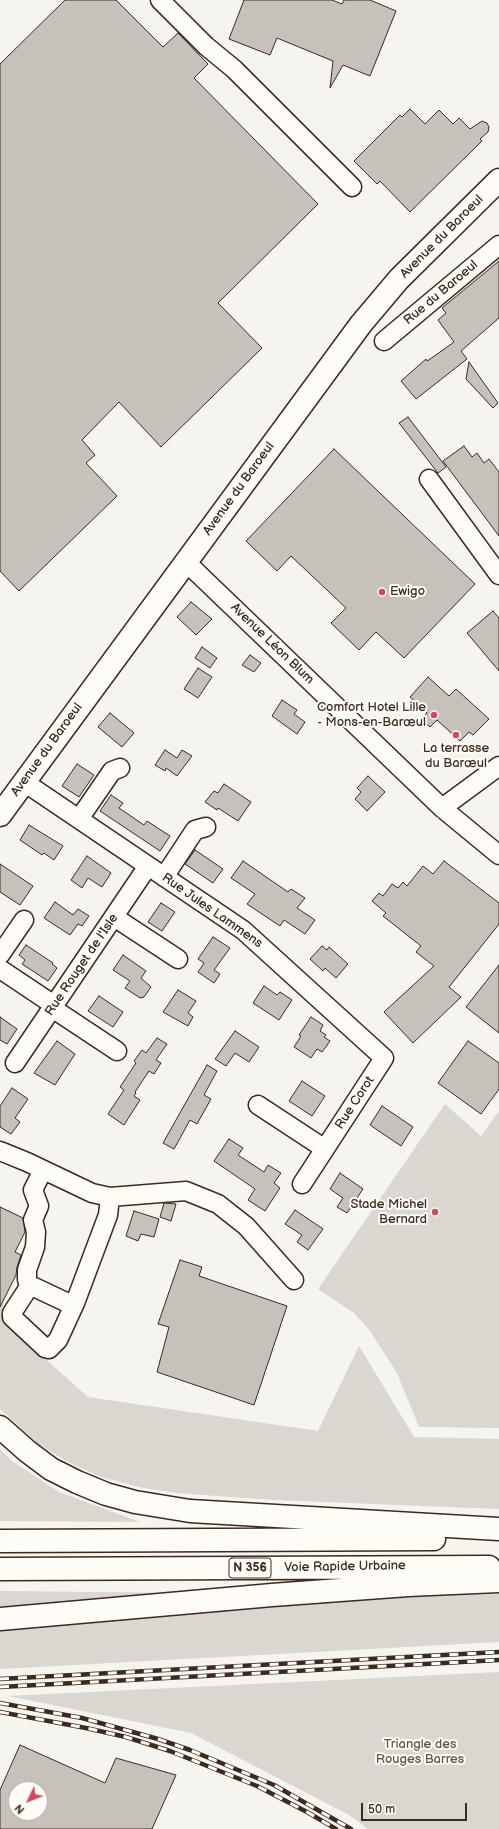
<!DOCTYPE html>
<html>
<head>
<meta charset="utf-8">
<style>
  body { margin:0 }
  #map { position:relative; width:499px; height:1829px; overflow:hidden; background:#f5f4ee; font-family:"Balsamiq Sans",sans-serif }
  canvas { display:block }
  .north { position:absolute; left:8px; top:1781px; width:40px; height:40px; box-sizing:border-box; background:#fdfcf7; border:1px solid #afa8a0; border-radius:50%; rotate:227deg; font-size:11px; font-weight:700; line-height:16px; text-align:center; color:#3b2a1e }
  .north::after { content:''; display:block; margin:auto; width:14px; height:18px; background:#d1495b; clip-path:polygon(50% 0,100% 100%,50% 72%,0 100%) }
  .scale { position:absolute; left:361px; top:1803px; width:106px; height:18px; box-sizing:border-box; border:2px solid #3b2a1e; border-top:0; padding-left:5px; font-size:12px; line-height:14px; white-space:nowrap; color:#3b2a1e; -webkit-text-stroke:3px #fdfcf7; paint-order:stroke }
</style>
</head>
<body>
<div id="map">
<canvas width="499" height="1829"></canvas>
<div class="north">N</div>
<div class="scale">50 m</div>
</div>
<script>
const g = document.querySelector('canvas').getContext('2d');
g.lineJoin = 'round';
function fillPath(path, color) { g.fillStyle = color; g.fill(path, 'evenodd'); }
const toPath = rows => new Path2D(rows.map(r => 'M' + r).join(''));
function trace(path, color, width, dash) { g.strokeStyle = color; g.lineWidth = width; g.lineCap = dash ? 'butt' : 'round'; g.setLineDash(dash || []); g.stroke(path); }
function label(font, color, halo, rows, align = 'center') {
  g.font = font + ' "Balsamiq Sans",sans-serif'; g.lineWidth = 4; g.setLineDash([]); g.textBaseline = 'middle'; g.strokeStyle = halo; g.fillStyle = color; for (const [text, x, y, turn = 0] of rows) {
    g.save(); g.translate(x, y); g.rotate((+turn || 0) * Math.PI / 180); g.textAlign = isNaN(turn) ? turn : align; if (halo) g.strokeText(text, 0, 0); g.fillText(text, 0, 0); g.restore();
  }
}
const green = toPath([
  [445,1104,481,1136,499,1111,499,1428,419,1427,397,1373,370,1331,354,1313,318,1289],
  [0,1301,3,1302,4,1322,88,1397,318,1431,359,1346,414,1437,499,1439,499,1509,274,1500,216,1496,177,1493,143,1488,101,1477,66,1461,37,1443,0,1409],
  [0,1449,12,1461,59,1492,140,1522,0,1521],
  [0,1591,195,1593,0,1611],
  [499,1594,499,1642,0,1669,0,1630,215,1608,393,1597],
  [499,1672,499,1829,368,1829,349,1815,191,1733,8,1696]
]);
const building = toPath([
  [65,0,116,0,163,47,178,33,208,64,194,78,318,204,218,303,262,348,161,447,119,402,82,440,95,455,86,463,117,496,19,591,0,571,0,64,65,0],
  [244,0,332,0,342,4,344,0,370,0,396,11,370,76,343,65,330,88,333,61,277,38,270,55,229,39,244,0],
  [410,109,425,124,439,110,453,124,459,118,470,129,482,121,487,123,489,127,488,132,480,139,482,141,410,212,380,181,377,184,354,161,400,115,402,117,410,109],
  [499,261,499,318,461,351,467,359,416,399,401,381,426,359,427,361,433,357,454,342,438,320,446,313,442,308,499,261],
  [469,362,498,403,493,408,466,379,469,362],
  [408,417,446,467,438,473,399,423,408,417],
  [464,446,472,457,477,453,484,463,489,459,499,472,499,536,443,461,464,446],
  [334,449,475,584,404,658,376,632,359,650,331,623,346,608,291,556,277,571,246,541,334,449],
  [191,602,212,619,196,635,177,617,191,602],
  [493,611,499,618,499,671,467,633,493,611],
  [202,647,217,658,210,668,195,658,202,647],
  [250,655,261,663,254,672,242,665,250,655],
  [198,668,212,677,198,698,184,689,198,668],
  [428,677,449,696,456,689,489,719,473,735,469,732,460,741,437,720,430,727,421,719,427,713,410,697,428,677],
  [282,700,297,710,294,714,305,722,297,734,272,716,282,700],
  [110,713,134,733,122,747,98,727,110,713],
  [165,750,177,758,182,750,192,756,177,776,166,768,165,771,155,765,165,750],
  [77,764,94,775,79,797,62,786,77,764],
  [368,776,385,792,367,811,355,799,361,792,357,788,368,776],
  [224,784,251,802,238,821,218,808,217,810,205,802,214,791,218,793,224,784],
  [111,795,123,803,119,808,144,825,147,821,170,836,160,851,100,811,111,795],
  [29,825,63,846,54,860,44,853,42,855,20,840,29,825],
  [195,850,223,869,213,883,185,864,195,850],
  [87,856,111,873,102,887,88,878,82,888,71,880,87,856],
  [243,861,288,892,291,889,305,898,297,908,315,920,305,934,284,920,280,926,247,904,255,894,231,878,243,861],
  [444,861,499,903,499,924,449,987,461,997,413,1043,384,1012,434,966,416,952,421,946,383,916,386,913,372,901,379,893,383,896,392,884,398,888,403,882,407,886,423,866,433,874,444,861],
  [0,864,33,886,20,905,0,892,0,864],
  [55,902,73,915,78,909,89,916,82,926,78,924,70,935,44,918,55,902],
  [161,903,175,912,162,931,148,922,161,903],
  [213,937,230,948,214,970,220,974,214,983,198,972,204,963,198,959,213,937],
  [26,945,53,963,52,964,57,968,48,981,22,964,25,960,19,955,26,945],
  [322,946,327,950,329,947,348,964,336,978,325,968,323,971,310,959,322,946],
  [123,955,146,971,141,978,151,987,144,997,140,998,125,988,130,981,113,970,123,955],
  [499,965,499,1033,466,1007,499,965],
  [264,986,277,995,280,992,292,1000,279,1020,253,1003,264,986],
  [178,990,196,1001,188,1013,193,1017,188,1026,163,1012,178,990],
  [99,996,123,1012,113,1027,88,1011,99,996],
  [0,1017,17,1029,7,1044,0,1040,0,1017],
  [311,1017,323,1025,320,1031,326,1035,324,1037,330,1041,322,1052,317,1049,311,1058,294,1047,301,1036,299,1035,311,1017],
  [235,1031,259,1047,249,1062,235,1053,226,1066,215,1059,235,1031],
  [157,1038,167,1044,156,1060,161,1063,154,1074,149,1071,135,1092,136,1093,134,1096,140,1100,124,1125,108,1114,124,1090,120,1087,136,1063,134,1061,142,1050,146,1053,157,1038],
  [57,1041,75,1054,55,1085,34,1073,57,1041],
  [468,1041,499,1063,499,1089,481,1114,438,1083,468,1041],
  [207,1065,217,1071,204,1095,211,1099,197,1124,190,1120,174,1149,163,1143,207,1065],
  [302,1081,325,1096,312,1116,289,1101,302,1081],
  [12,1088,28,1099,15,1118,20,1122,11,1134,0,1127,0,1106,12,1088],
  [382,1106,413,1127,401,1146,370,1125,382,1106],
  [229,1139,243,1148,238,1155,264,1172,268,1165,281,1173,274,1183,280,1188,265,1211,248,1200,255,1189,214,1161,229,1139],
  [340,1173,363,1189,347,1213,337,1207,343,1198,330,1189,340,1173],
  [164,1203,176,1204,171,1221,160,1217,164,1203],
  [0,1207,23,1218,25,1232,15,1252,21,1255,17,1267,16,1275,0,1307,0,1207],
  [295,1210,323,1229,308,1250,297,1242,302,1235,285,1224,295,1210],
  [134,1211,159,1219,154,1237,141,1234,138,1241,126,1236,134,1211],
  [180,1260,202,1267,199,1276,287,1306,254,1405,157,1372,169,1327,158,1324,180,1260],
  [20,1745,105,1783,116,1758,176,1775,152,1829,0,1829,0,1790,20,1745],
  [16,1789,40,1789,40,1813,16,1813,16,1789]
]);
const minor = toPath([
  [160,0,206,46,234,69,352,187],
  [384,341,499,245],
  [429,479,499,575],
  [186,562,442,808,499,855],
  [24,782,243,930,384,1058,302,1184],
  [442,808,499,766],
  [79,819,112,771,120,768],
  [164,877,195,830,206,827],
  [114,917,178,959],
  [0,955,24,920],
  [0,969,54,1005],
  [52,1008,117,1051],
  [15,1063,148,866],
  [258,1105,325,1149],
  [0,1151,27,1162,92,1193,110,1197,186,1191,218,1204,246,1226,294,1280],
  [29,1287,27,1279,27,1270,35,1247,36,1232,33,1220,39,1206,33,1190,43,1170],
  [75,1303,58,1340,49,1349,45,1348,42,1345,12,1317,12,1313,29,1287,34,1287,70,1304,75,1303,108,1215,110,1197]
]);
const major = toPath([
  [0,815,361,324,399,279,499,180]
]);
const highway = toPath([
  [0,1427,27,1451,51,1469,77,1482,106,1494,135,1502,190,1511,499,1529],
  [0,1541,434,1539],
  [0,1569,489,1567],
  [0,1619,272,1595,408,1585,499,1581]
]);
const rail = toPath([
  [0,1679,499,1652],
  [0,1687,499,1660],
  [0,1703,82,1718,158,1739,190,1750,274,1785,351,1829],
  [0,1712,86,1728,126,1737,170,1751,257,1786,307,1812,336,1829]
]);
const markers = [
  [382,592,4,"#d1495b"],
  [434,715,4,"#d1495b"],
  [456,735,4,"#d1495b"],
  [435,1212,4,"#d1495b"]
];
const shields = [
  [250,1568,42]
];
const shieldNames = [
  ["N 356",250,1568]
];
const streetNames = [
  ["Avenue du Baroeul",442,237,-45],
  ["Rue du Baroeul",441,293,-40],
  ["Avenue du Baroeul",239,489,-54],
  ["Avenue Léon Blum",272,644,44],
  ["Avenue du Baroeul",47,750,-54],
  ["Rue Jules Lammens",212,911,35],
  ["Rue Rouget de l'Isle",82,965,-56],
  ["Rue Corot",355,1103,-57],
  ["Voie Rapide Urbaine",345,1567,-1]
];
const poiNames = [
  ["Ewigo",390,592,"left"],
  ["Comfort Hotel Lille",426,708],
  ["- Mons-en-Barœul",426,723],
  ["La terrasse",456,749,"center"],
  ["du Barœul",456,764,"center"],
  ["Stade Michel",427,1205],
  ["Bernard",427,1220]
];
const parkNames = [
  ["Triangle des",420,1745],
  ["Rouges Barres",420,1760]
];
fillPath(green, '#dad6d0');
fillPath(building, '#c7c1bb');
trace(building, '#3b2a1e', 1);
trace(minor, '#3b2a1e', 21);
trace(major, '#3b2a1e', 25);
trace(highway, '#3b2a1e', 25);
trace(minor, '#fdfcf7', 18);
trace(major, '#fdfcf7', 22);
trace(highway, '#fdfcf7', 22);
trace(rail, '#3b2a1e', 4.5);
trace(rail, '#fdfcf7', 3, [9]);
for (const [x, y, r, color] of markers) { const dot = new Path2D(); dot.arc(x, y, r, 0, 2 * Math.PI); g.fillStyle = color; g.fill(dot); trace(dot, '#fdfcf7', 1.5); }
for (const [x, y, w] of shields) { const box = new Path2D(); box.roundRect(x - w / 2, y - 10, w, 20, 3); g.fillStyle = '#fdfcf7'; g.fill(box); trace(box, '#3b2a1e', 1); }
label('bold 12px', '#3b2a1e', null, shieldNames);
label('13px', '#3b2a1e', '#fdfcf7', streetNames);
label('13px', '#3b2a1e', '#fdfcf7', poiNames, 'right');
label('13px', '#63554a', '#fdfcf7', parkNames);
</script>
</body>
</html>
